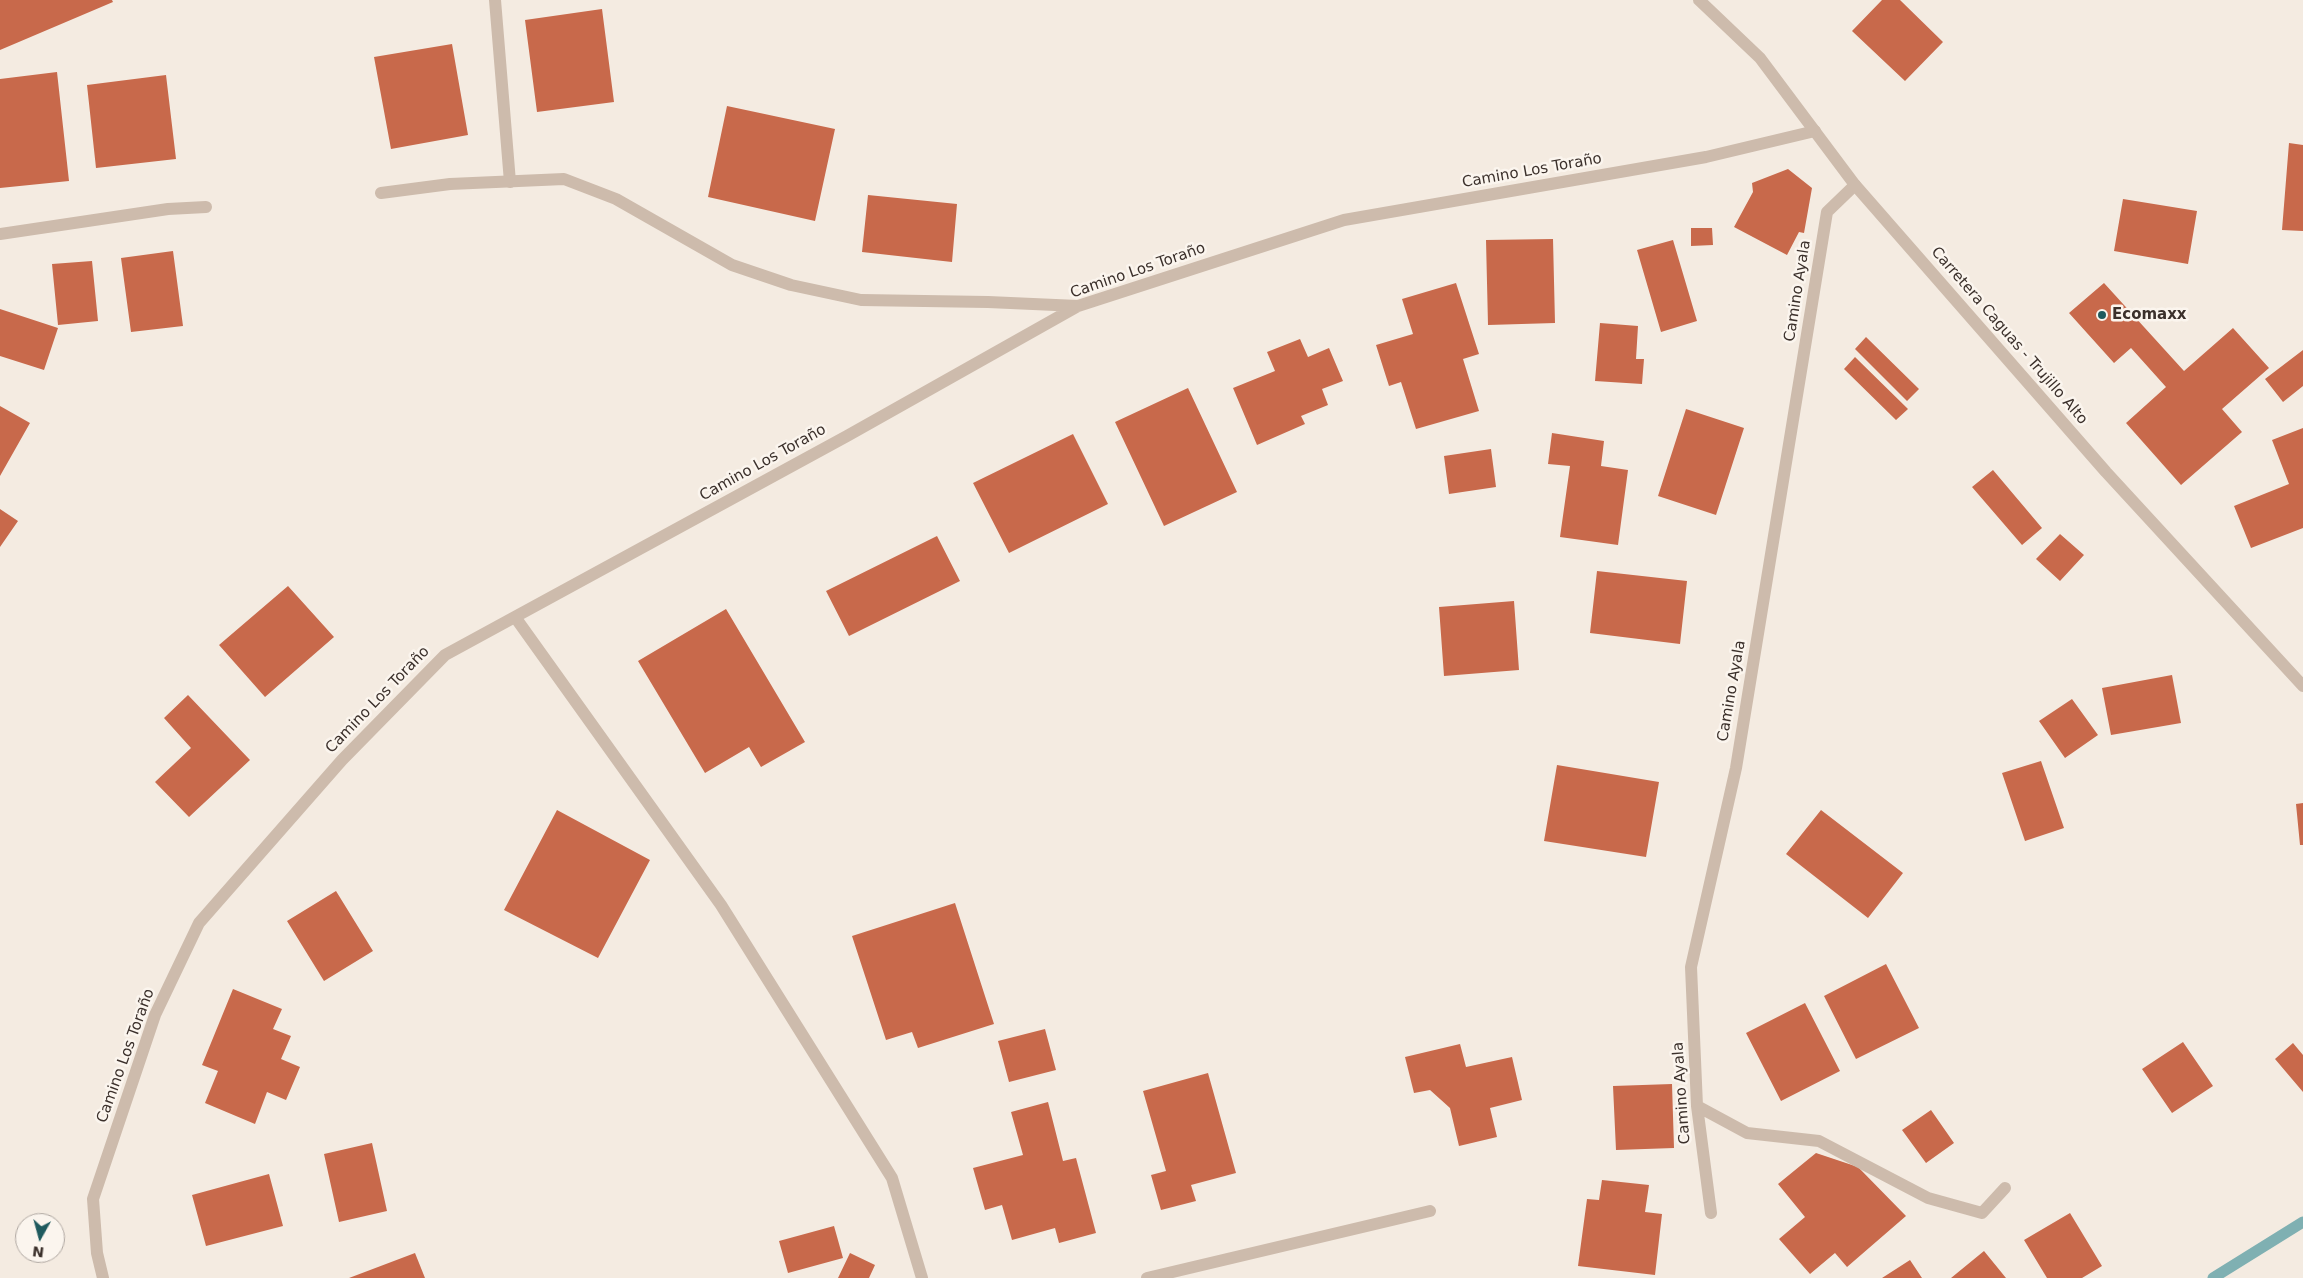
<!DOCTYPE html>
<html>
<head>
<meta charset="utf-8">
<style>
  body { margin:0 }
  #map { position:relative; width:2303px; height:1278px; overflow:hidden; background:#f4ebe1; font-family:"DejaVu Sans",sans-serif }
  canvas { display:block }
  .north { position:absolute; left:15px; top:1213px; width:50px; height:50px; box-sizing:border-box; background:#fbf5ee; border:1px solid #aea6a0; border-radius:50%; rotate:187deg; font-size:14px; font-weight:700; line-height:20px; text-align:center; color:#3b302b }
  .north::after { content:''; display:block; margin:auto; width:18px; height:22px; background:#1f5a5e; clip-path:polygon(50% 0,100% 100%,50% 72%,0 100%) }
</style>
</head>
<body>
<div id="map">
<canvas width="2303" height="1278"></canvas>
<div class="north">N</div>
</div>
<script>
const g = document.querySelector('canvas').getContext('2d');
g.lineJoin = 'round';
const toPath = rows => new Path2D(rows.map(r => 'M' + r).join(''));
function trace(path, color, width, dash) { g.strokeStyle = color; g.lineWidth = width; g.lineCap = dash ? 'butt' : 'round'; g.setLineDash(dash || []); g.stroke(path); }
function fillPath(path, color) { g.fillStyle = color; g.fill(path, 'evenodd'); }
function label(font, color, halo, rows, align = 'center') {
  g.font = font + ' "DejaVu Sans",sans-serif'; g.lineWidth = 5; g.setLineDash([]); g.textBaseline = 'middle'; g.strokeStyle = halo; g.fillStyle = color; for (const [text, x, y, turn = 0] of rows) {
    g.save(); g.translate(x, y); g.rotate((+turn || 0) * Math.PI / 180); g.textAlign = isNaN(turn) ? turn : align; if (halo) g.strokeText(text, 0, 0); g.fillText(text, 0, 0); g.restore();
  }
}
const stream = toPath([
  [2213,1278,2303,1222]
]);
const building = toPath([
  [0,0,112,0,113,2,0,50],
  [1882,0,1900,0,1943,42,1905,81,1852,31],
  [602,9,614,102,537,112,525,20],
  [452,44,468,135,391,149,374,57],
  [57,72,69,181,0,188,0,79],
  [166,75,176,159,96,168,87,85],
  [727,106,835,129,815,221,708,197],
  [2289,143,2303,145,2303,231,2282,230],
  [1788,169,1812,188,1804,233,1799,232,1787,255,1734,227,1753,192,1752,183],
  [868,195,957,204,952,262,862,252],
  [2123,199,2197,211,2188,264,2114,251],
  [1691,228,1712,228,1713,245,1691,246],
  [1553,239,1555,323,1488,325,1486,240],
  [1673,240,1697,321,1661,332,1637,250],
  [173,251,183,326,131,332,121,258],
  [92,261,98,321,58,325,52,264],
  [1456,283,1479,354,1463,359,1479,411,1416,429,1401,382,1389,386,1376,345,1413,334,1402,299],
  [2104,283,2184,371,2233,328,2269,368,2222,409,2242,432,2181,485,2126,423,2166,387,2131,348,2114,363,2069,313],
  [0,309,58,328,44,370,0,356],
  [1600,323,1638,326,1636,359,1644,359,1642,384,1595,381],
  [1866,337,1919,389,1907,401,1855,349],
  [1300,339,1308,357,1329,348,1343,381,1322,389,1328,405,1301,416,1305,424,1257,445,1233,388,1275,371,1267,352],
  [2303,350,2303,386,2283,402,2265,379],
  [1855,357,1908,409,1896,420,1844,369],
  [1188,388,1237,492,1164,526,1115,422],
  [0,406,30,423,0,476],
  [1686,409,1744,428,1716,515,1658,496],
  [2303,428,2303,528,2251,548,2234,506,2289,484,2272,440],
  [1552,433,1604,441,1601,466,1628,470,1618,545,1560,537,1570,466,1548,464],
  [1073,434,1108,504,1009,553,973,483],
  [1491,449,1496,487,1449,494,1444,456],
  [1993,470,2042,528,2022,545,1972,487],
  [0,509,18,521,0,547],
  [2060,534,2084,555,2060,581,2036,559],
  [937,536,960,581,849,636,826,591],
  [1597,571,1687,581,1680,644,1590,633],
  [288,586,334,637,265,697,219,645],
  [1514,601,1519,670,1444,676,1439,607],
  [726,609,805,742,761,767,749,747,705,773,638,661],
  [2172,675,2181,723,2111,735,2102,688],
  [188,695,250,760,189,817,155,782,191,748,164,718],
  [2072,699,2098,735,2065,758,2039,721],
  [2041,761,2064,828,2025,841,2002,773],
  [1557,765,1659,782,1646,857,1544,841],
  [2303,803,2303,845,2300,845,2296,804],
  [557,810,650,860,598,958,504,910],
  [1821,810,1903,873,1868,918,1786,854],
  [336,891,373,951,324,981,287,921],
  [955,903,994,1024,918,1048,912,1032,886,1040,852,936],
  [1886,964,1919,1028,1856,1059,1824,996],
  [233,989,282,1009,273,1029,291,1036,281,1059,300,1067,286,1100,267,1092,255,1124,205,1103,218,1071,202,1065],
  [1805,1003,1840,1071,1781,1101,1746,1033],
  [1045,1029,1056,1070,1009,1082,998,1041],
  [2183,1042,2213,1086,2172,1113,2142,1069],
  [2293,1043,2303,1055,2303,1092,2275,1059],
  [1460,1044,1466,1067,1512,1057,1522,1100,1490,1108,1497,1137,1459,1146,1450,1108,1430,1090,1414,1093,1405,1057],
  [1208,1073,1236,1173,1191,1185,1196,1201,1161,1210,1151,1175,1166,1171,1143,1091],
  [1672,1084,1674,1148,1616,1150,1613,1086],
  [1048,1102,1063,1161,1076,1158,1096,1233,1059,1243,1055,1228,1012,1240,1002,1205,985,1210,973,1168,1023,1155,1011,1112],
  [1931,1110,1954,1143,1926,1163,1902,1130],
  [372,1143,387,1211,339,1222,324,1154],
  [1816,1153,1858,1167,1906,1216,1847,1267,1835,1253,1810,1274,1779,1239,1805,1217,1778,1184],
  [269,1174,283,1226,206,1246,192,1195],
  [1602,1180,1649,1185,1645,1212,1662,1214,1655,1275,1578,1266,1587,1199,1599,1200],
  [2070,1213,2102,1266,2082,1278,2047,1278,2024,1240],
  [834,1226,843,1258,788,1273,779,1241],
  [1984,1251,2006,1278,1951,1278],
  [415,1253,425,1278,349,1278],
  [850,1253,875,1265,869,1278,838,1278],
  [1910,1260,1922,1278,1882,1278]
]);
const service = toPath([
  [495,0,510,182]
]);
const minor = toPath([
  [381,193,450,184,564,179,616,199,732,265,791,285,861,300,988,302,1078,306],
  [0,234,168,209,206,207],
  [515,617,721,905,892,1178,922,1278],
  [1697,1106,1747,1133,1819,1141,1928,1198,1982,1213,2005,1188],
  [1711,1213,1697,1106,1691,967,1736,768,1827,212,1855,185],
  [103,1278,97,1253,93,1199,155,1015,199,923,342,760,445,655,847,436,1078,306,1344,220,1706,157,1815,131],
  [1147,1278,1430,1211]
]);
const tertiary = toPath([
  [1699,0,1760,58,1855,185,2106,472,2303,686]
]);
const markers = [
  [2102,315,5,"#1f5a5e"]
];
const streetNames = [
  ["Camino Los Toraño",1532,171,-10],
  ["Camino Los Toraño",1138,271,-19],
  ["Camino Ayala",1798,291,-81],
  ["Carretera Caguas - Trujillo Alto",2009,336,49],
  ["Camino Los Toraño",763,463,-29],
  ["Camino Ayala",1732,691,-80],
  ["Camino Los Toraño",378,700,-46],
  ["Camino Los Toraño",126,1056,-70],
  ["Camino Ayala",1682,1093,-94]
];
const poiNames = [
  ["Ecomaxx",2112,315]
];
trace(stream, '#7fb0b2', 11);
fillPath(building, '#c8694b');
trace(service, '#cdbbac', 12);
trace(minor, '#cdbbac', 12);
trace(tertiary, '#cdbbac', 12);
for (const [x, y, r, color] of markers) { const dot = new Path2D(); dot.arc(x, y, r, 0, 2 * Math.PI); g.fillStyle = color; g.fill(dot); trace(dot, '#fbf5ee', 2); }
label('15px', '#3b302b', '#fbf5ee', streetNames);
label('bold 15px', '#3b302b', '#fbf5ee', poiNames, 'left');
</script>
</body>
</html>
